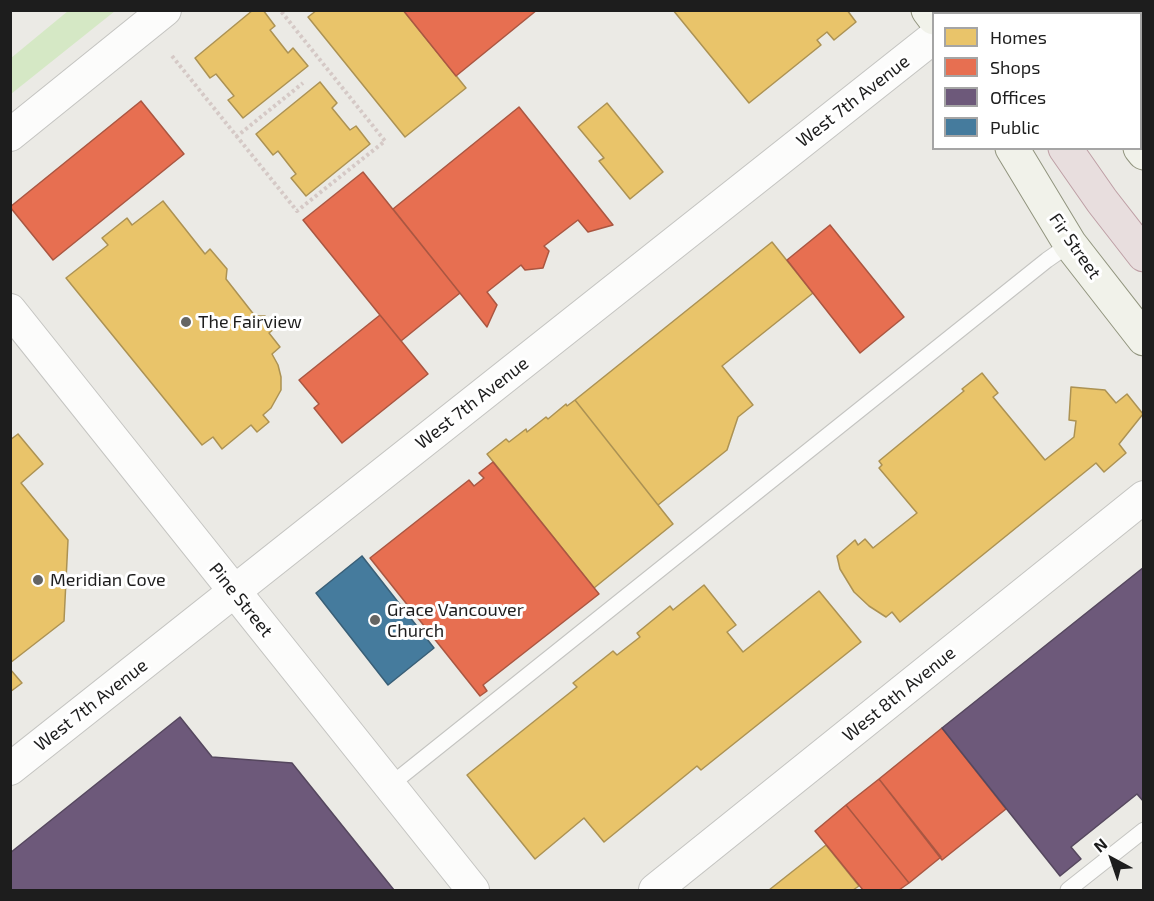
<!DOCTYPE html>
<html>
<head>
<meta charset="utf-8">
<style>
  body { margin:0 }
  #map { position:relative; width:1154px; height:901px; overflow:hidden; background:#ebeae5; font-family:"Exo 2",sans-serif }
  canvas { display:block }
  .frame { position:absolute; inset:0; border:12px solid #1d1d1d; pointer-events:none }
  .legend { position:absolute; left:932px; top:12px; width:210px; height:138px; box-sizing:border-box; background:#fff; border:2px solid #a5a5a5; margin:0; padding:8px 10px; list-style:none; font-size:18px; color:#1d1d1d }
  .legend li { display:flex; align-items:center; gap:12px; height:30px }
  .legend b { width:30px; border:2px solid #a5a5a5 }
  .north { position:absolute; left:1082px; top:829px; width:60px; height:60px; -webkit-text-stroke:4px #fff; paint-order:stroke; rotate:320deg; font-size:16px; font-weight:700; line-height:24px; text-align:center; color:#1d1d1d }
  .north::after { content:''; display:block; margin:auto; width:21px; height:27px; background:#1d1d1d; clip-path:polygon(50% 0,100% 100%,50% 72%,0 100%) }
</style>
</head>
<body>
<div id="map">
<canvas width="1154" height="901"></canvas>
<div class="frame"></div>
<ul class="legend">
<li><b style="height:16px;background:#e9c46a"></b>Homes</li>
<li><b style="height:16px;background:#e76f51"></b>Shops</li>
<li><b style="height:16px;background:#6d597a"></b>Offices</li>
<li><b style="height:16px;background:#457b9d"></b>Public</li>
</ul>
<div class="north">N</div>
</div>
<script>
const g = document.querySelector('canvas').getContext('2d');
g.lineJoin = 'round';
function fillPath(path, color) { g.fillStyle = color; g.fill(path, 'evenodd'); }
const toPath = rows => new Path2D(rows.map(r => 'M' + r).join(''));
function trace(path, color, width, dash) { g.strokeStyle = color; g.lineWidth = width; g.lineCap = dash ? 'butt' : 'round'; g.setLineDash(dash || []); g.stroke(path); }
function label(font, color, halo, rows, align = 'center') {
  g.font = font + ' "Exo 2",sans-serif'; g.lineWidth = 6; g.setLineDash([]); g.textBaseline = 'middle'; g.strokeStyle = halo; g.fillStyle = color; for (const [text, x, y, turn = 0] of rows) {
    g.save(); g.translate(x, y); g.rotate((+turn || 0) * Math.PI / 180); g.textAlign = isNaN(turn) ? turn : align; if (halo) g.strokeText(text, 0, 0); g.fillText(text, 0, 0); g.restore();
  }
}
const grass = toPath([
  [68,11,115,11,11,94,11,58]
]);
const homes = toPath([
  [253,10,263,10,275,26,270,30,288,53,293,48,308,66,243,118,228,100,234,96,216,74,210,78,195,58,253,10],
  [317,10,403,10,466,88,405,137,308,17,317,10],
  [673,10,847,10,856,22,834,40,827,32,817,40,821,45,749,103,673,10],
  [320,82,337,103,332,108,350,130,356,126,370,144,306,196,291,178,296,174,278,151,273,155,256,134,320,82],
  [607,103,663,172,630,199,599,161,604,158,578,127,607,103],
  [163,201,205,254,210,249,227,269,226,279,255,316,265,316,275,328,269,333,280,347,272,354,278,365,281,377,281,390,271,408,263,415,269,422,257,432,251,425,222,449,213,437,202,445,66,278,108,245,102,238,127,218,132,225,163,201],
  [772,242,813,293,722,366,753,405,738,417,727,450,658,505,575,400,772,242],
  [982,373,998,393,993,397,1045,460,1074,437,1076,421,1069,420,1071,387,1105,390,1116,403,1127,394,1143,414,1119,444,1126,453,1104,472,1096,463,900,622,892,612,886,617,869,606,854,592,840,569,837,556,855,540,858,545,865,539,873,548,917,513,879,468,882,465,879,461,964,391,962,389,982,373],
  [575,400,673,524,594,588,487,454,506,439,509,442,526,429,527,432,546,417,548,419,566,404,567,406,575,400],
  [18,434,43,464,21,483,68,540,64,621,10,663,10,440,18,434],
  [704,585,736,625,727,632,743,652,819,591,861,642,701,770,697,766,604,842,584,818,535,859,467,775,577,687,573,683,613,651,617,655,640,637,637,633,670,606,673,610,704,585],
  [10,669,22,683,10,692,10,669],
  [826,845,859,886,853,890,769,890,826,845]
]);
const shops = toPath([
  [403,10,537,10,456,76,403,10],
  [141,101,184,154,53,260,10,207,141,101],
  [519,107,613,225,588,232,578,220,544,246,549,251,543,268,525,270,521,265,487,292,497,305,487,327,393,209,519,107],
  [363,172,460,293,401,341,303,220,363,172],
  [830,225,904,317,860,353,787,260,830,225],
  [380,315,428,374,342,443,314,408,319,404,299,380,380,315],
  [493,462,599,594,483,685,487,691,480,696,370,558,469,480,474,486,484,478,479,473,493,462],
  [942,728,1006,809,942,860,879,779,942,728],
  [879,779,941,857,909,883,846,805,879,779],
  [846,805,909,883,899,890,863,890,815,831,846,805]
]);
const offices = toPath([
  [1144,567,1144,802,1137,794,1071,847,1081,859,1060,876,942,728,1144,567],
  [180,717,212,757,292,763,394,890,10,890,10,853,180,717]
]);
const public = toPath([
  [362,556,434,648,388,685,316,593,362,556]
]);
const path = toPath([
  [172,56,297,211,385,141,280,10],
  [236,137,303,83]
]);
const lane = toPath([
  [389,786,1047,260,1070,244],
  [1068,890,1144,830]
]);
const street = toPath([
  [10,135,165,10],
  [10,310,473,890],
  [10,769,934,37],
  [655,890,1144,497]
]);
const secondary = toPath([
  [928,10,934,18],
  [1026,10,1029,14],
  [1012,148,1070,244,1144,339],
  [1140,148,1144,153]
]);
const highway = toPath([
  [997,10,998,14],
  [1065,148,1102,201,1144,255]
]);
const markers = [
  [186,322,6,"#656563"],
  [38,580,6,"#656563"],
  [375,620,6,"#656563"]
];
const streetNames = [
  ["West 7th Avenue",853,101,-38],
  ["Fir Street",1075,246,55],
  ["West 7th Avenue",472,403,-38],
  ["Pine Street",241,600,51],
  ["West 8th Avenue",899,694,-39],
  ["West 7th Avenue",91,705,-38]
];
const poiNames = [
  ["The Fairview",198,322],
  ["Meridian Cove",50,580],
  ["Grace Vancouver",387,610],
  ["Church",387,631]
];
fillPath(grass, '#d5e8c5');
fillPath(homes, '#e9c46a');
trace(homes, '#ac9253', 1.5);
fillPath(shops, '#e76f51');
trace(shops, '#aa5641', 1.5);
fillPath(offices, '#6d597a');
trace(offices, '#55475e', 1.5);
fillPath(public, '#457b9d');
trace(public, '#395f77', 1.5);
trace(lane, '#c4c4c1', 17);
trace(street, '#c4c4c1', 34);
trace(secondary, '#91947e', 35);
trace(highway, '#be9fa5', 35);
trace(path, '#d5c9c6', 4, [3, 3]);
trace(lane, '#fcfcfb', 15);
trace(street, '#fcfcfb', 32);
trace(secondary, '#f1f2ea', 33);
trace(highway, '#e8dede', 33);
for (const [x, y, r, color] of markers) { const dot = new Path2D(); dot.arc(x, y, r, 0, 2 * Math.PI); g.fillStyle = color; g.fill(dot); trace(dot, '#fff', 2); }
label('18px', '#1d1d1d', '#fff', streetNames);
label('18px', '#1d1d1d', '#fff', poiNames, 'left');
</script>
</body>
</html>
